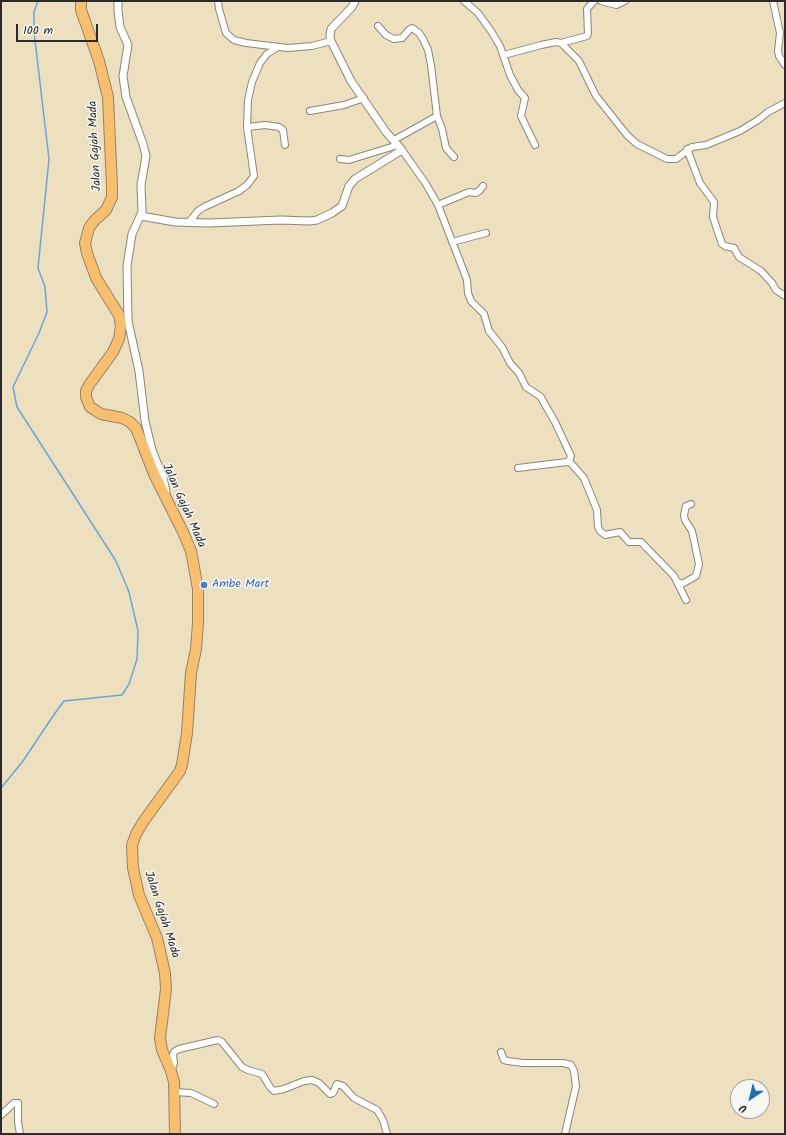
<!DOCTYPE html>
<html>
<head>
<meta charset="utf-8">
<style>
  body { margin:0 }
  #map { position:relative; width:786px; height:1135px; overflow:hidden; background:#ece0bf; font-family:Kalam,sans-serif }
  canvas { display:block }
  .frame { position:absolute; inset:0; border:2px solid #2b2b2b; pointer-events:none }
  .north { position:absolute; left:730px; top:1079px; width:40px; height:40px; box-sizing:border-box; background:#f6f6f2; border:1px solid #a5a5a2; border-radius:50%; rotate:215deg; font-size:11px; font-weight:700; line-height:16px; text-align:center; color:#2b2b2b }
  .north::after { content:''; display:block; margin:auto; width:14px; height:18px; background:#1f6fb2; clip-path:polygon(50% 0,100% 100%,50% 72%,0 100%) }
  .scale { position:absolute; left:16px; top:24px; width:82px; height:18px; box-sizing:border-box; border:2px solid #2b2b2b; border-top:0; padding-left:5px; font-size:12px; line-height:14px; white-space:nowrap; color:#2b2b2b; -webkit-text-stroke:3px #f6f6f2; paint-order:stroke }
</style>
</head>
<body>
<div id="map">
<canvas width="786" height="1135"></canvas>
<div class="frame"></div>
<div class="north">U</div>
<div class="scale">100 m</div>
</div>
<script>
const g = document.querySelector('canvas').getContext('2d');
g.lineJoin = 'round';
const toPath = rows => new Path2D(rows.map(r => 'M' + r).join(''));
function trace(path, color, width, dash) { g.strokeStyle = color; g.lineWidth = width; g.lineCap = dash ? 'butt' : 'round'; g.setLineDash(dash || []); g.stroke(path); }
function label(font, color, halo, rows, align = 'center') {
  g.font = font + ' Kalam,sans-serif'; g.lineWidth = 3; g.setLineDash([]); g.textBaseline = 'middle'; g.strokeStyle = halo; g.fillStyle = color; for (const [text, x, y, turn = 0] of rows) {
    g.save(); g.translate(x, y); g.rotate((+turn || 0) * Math.PI / 180); g.textAlign = isNaN(turn) ? turn : align; if (halo) g.strokeText(text, 0, 0); g.fillText(text, 0, 0); g.restore();
  }
}
const stream = toPath([
  [1,788,23,761,53,716,64,701,122,695,129,684,137,659,138,631,129,592,116,561,17,407,13,387,39,333,47,312,45,287,38,268,49,159,34,32,34,12,38,1]
]);
const minor = toPath([
  [218,1,219,9,226,33,234,40,246,43,288,48,312,46,331,41],
  [464,1,478,13,491,31,500,46,510,75,518,90,525,98,521,116,535,145],
  [601,1,616,5,625,1],
  [773,1,780,33,778,51,779,56,785,65],
  [378,26,386,35,394,39,402,38,409,30,412,28,419,33,423,39,428,50,431,65,437,116,442,129,446,148,454,157],
  [561,43,587,36,588,34,587,9,594,1],
  [504,55,541,45,556,42,561,43,579,61,596,96,627,135,637,144,667,159,676,159,692,147,706,145,740,131,758,120,768,112,785,103],
  [310,111,344,105,364,98],
  [247,127,265,125,279,127,283,130,285,145],
  [394,140,437,116],
  [687,149,700,183,714,202,713,217,722,244,725,246,734,248,739,257,761,271,772,283,776,290,785,296],
  [402,150,426,184,438,205,464,272,467,280,468,293,471,301,484,314,489,331,502,347,510,363,519,373,526,387,541,397,543,401,555,422,571,456,569,461,567,462,518,468],
  [340,159,349,160,398,145],
  [438,205,469,192,476,193,480,190,483,186],
  [189,222,198,211,204,207,239,191,247,185,254,176,247,127,248,100,252,82,260,63,267,54,278,47],
  [452,242,486,233],
  [569,461,584,478,597,510,598,527,600,531,605,535,620,532,629,542,641,542,674,576,686,600],
  [678,582,682,584,696,576,699,564,692,531,685,520,684,515,686,506,691,504],
  [501,1052,504,1060,508,1061,523,1063,563,1063,571,1065,574,1071,576,1086,565,1134],
  [171,1071,174,1063,173,1055,174,1052,179,1049,218,1040,222,1042,242,1067,248,1070,262,1074,270,1087,274,1091,284,1089,304,1081,312,1080,319,1083,330,1094,333,1093,337,1084,343,1086,354,1098,377,1110,383,1120,387,1134],
  [174,1092,191,1093,214,1104],
  [1,1115,14,1103,18,1103,18,1122,20,1134]
]);
const tertiary = toPath([
  [118,1,118,11,120,27,128,45,123,76,126,97,143,144,146,156,141,185,142,212,132,234,127,266,128,321,139,371,145,421,152,450,163,478,166,491],
  [141,216,175,222,209,223,281,220,309,221,317,220,332,213,342,206,349,186,355,179,402,150,386,132,351,81,331,41,330,36,331,29,352,7,355,1]
]);
const trunk = toPath([
  [81,1,81,10,99,61,108,97,112,187,112,197,106,210,94,221,89,228,85,243,87,253,96,278,119,315,121,325,119,339,113,352,89,385,86,391,86,397,90,407,95,410,101,414,122,418,130,422,136,428,154,474,183,532,191,551,198,589,198,623,196,649,191,673,187,733,182,765,180,771,143,822,136,834,132,845,133,868,139,895,157,938,165,973,166,989,160,1038,162,1050,171,1071,174,1082,175,1134]
]);
const markers = [
  [204,585,4,"#3f7fe0"]
];
const streetNames = [
  ["Jalan Gajah Mada",96,146,-93],
  ["Jalan Gajah Mada",183,506,66],
  ["Jalan Gajah Mada",161,915,72]
];
const shopNames = [
  ["Ambe Mart",212,585]
];
trace(stream, '#6ba6db', 1.5);
trace(minor, '#8c8675', 8);
trace(tertiary, '#8c8675', 9);
trace(trunk, '#8c8675', 12);
trace(minor, '#fff', 6);
trace(tertiary, '#fff', 7);
trace(trunk, '#f9bf6d', 10);
for (const [x, y, r, color] of markers) { const dot = new Path2D(); dot.arc(x, y, r, 0, 2 * Math.PI); g.fillStyle = color; g.fill(dot); trace(dot, '#f6f6f2', 1.5); }
label('12px', '#2b2b2b', '#f6f6f2', streetNames);
label('12px', '#366cbe', '#f6f6f2', shopNames, 'left');
</script>
</body>
</html>
